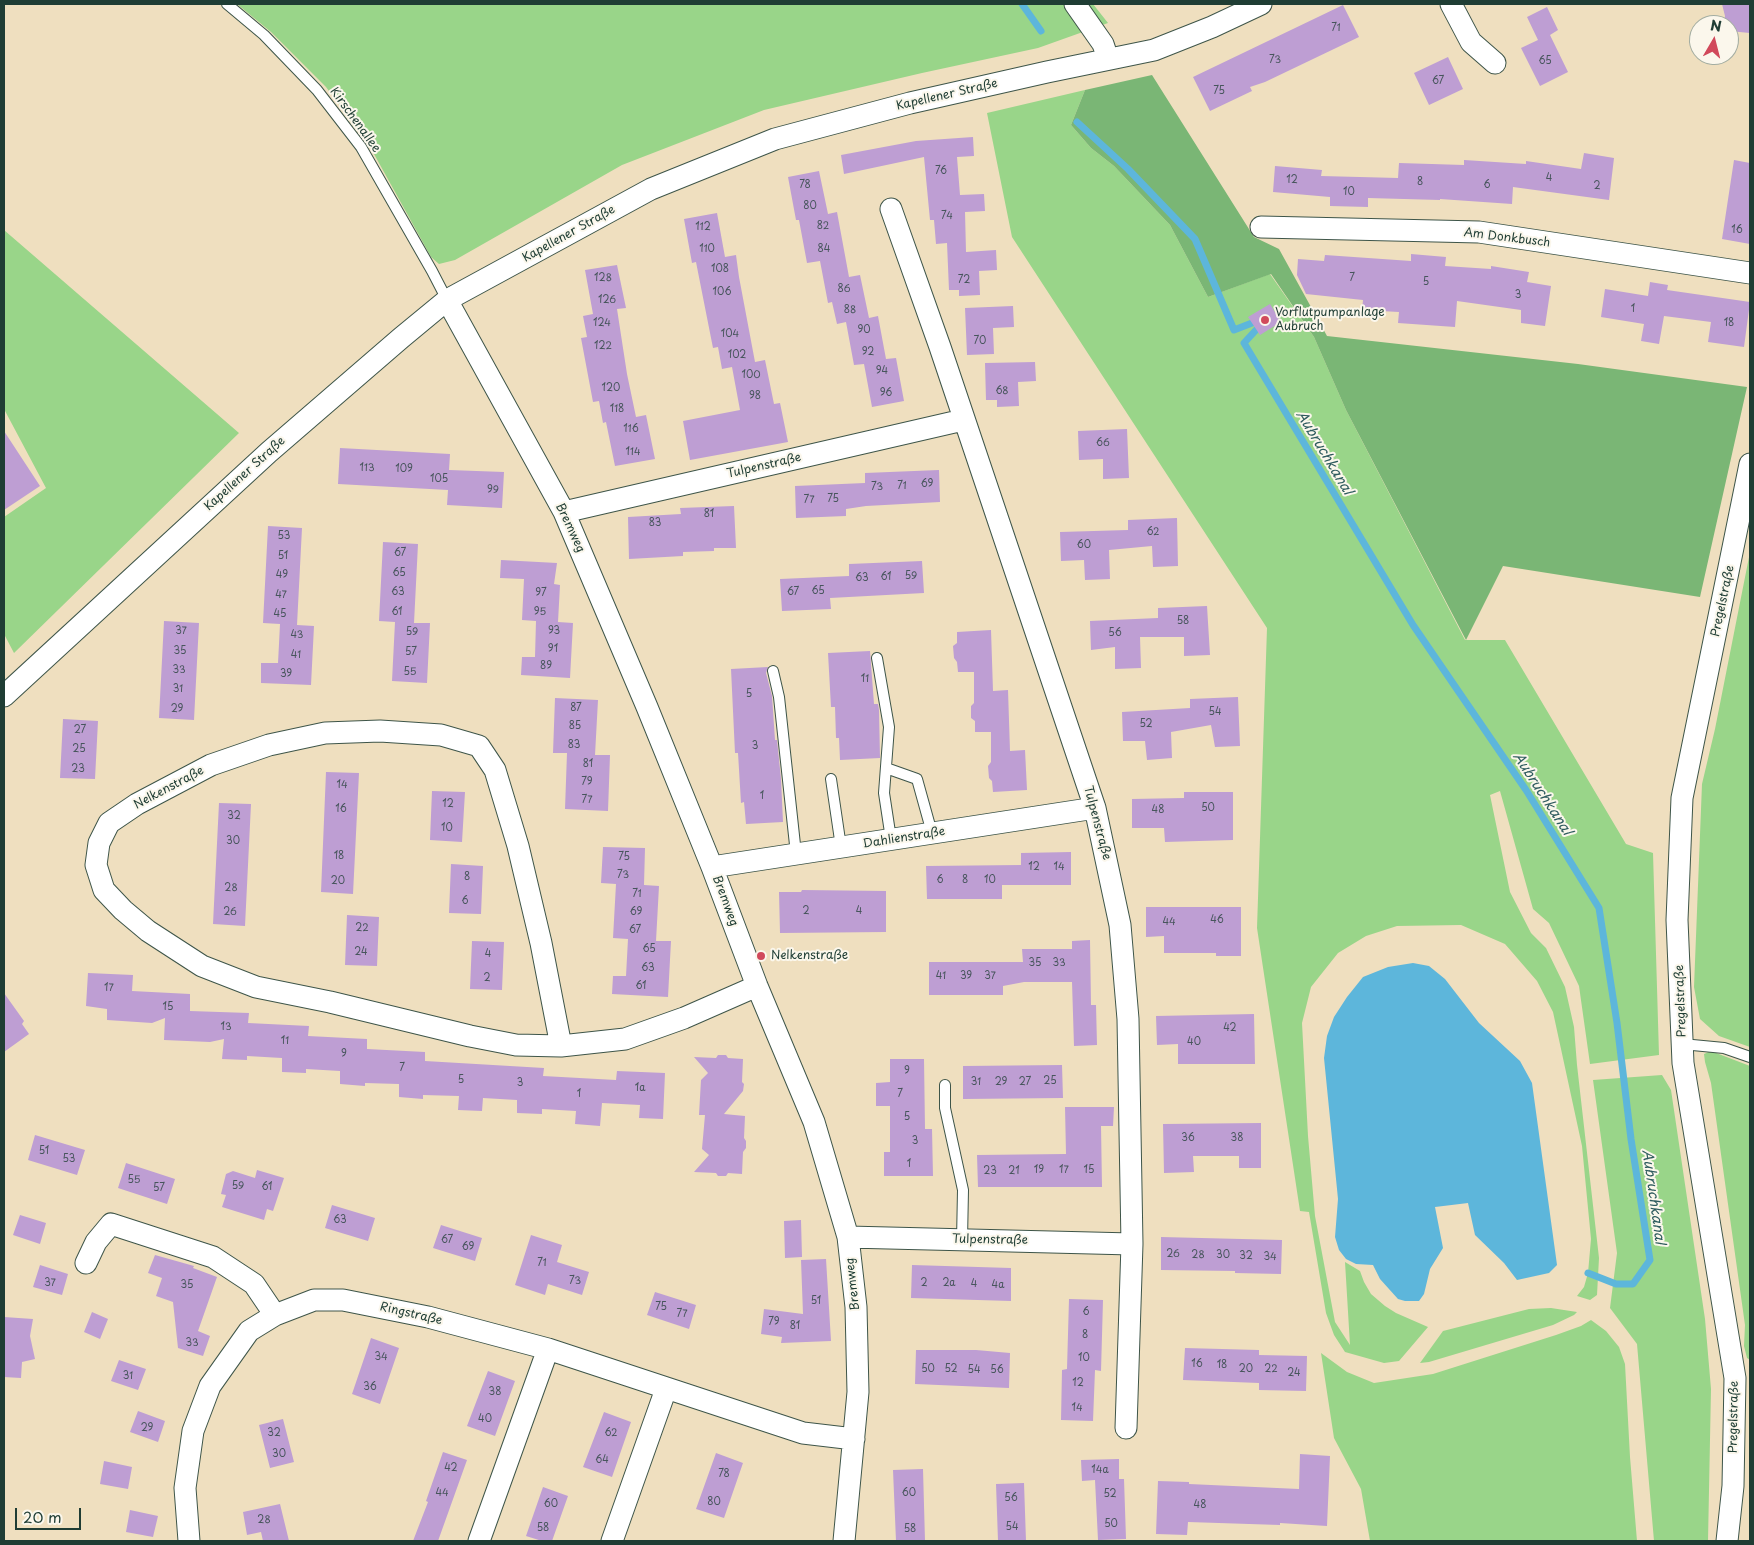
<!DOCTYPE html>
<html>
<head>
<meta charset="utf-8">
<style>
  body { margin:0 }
  #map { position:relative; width:1754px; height:1545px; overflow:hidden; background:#efdfbf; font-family:"Playpen Sans",sans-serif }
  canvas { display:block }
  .frame { position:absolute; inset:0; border:5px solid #1f3d34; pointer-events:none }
  .north { position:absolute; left:1689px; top:15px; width:50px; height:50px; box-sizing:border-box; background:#fbf7ec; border:1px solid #a3ada2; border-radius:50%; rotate:8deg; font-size:14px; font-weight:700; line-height:20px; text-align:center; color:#1f3d34 }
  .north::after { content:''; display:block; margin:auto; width:18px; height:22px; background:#d1495b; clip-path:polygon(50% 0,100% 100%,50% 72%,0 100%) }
  .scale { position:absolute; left:15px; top:1508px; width:66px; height:22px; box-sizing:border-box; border:2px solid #1f3d34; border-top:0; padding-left:6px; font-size:15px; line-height:18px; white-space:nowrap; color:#1f3d34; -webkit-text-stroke:4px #fbf7ec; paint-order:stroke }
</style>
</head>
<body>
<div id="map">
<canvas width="1754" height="1545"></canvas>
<div class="frame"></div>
<div class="north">N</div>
<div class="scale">20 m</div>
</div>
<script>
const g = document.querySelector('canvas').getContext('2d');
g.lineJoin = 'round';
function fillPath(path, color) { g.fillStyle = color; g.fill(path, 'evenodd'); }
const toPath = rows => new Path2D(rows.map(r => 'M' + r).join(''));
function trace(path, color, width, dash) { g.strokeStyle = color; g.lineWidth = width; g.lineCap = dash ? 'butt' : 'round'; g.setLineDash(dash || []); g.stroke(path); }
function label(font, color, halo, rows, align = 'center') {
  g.font = font + ' "Playpen Sans",sans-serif'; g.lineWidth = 4; g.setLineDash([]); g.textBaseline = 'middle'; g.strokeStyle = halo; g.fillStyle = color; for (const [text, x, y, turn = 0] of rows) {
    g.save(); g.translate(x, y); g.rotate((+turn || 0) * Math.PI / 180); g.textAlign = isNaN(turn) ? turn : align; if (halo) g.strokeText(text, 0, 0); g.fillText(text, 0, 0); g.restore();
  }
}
const green = toPath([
  [237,4,1093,4,1108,23,1038,48,922,73,764,110,622,165,455,260,439,264,431,257,369,145,326,87,271,32],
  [1085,90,1071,125,1091,148,1114,166,1170,225,1208,297,1270,274,1314,337,1346,410,1465,640,1505,640,1626,844,1653,853,1659,1055,1590,1064,1579,986,1549,923,1533,909,1500,791,1490,795,1510,892,1531,933,1546,948,1565,987,1574,1027,1577,1065,1599,1258,1597,1295,1590,1300,1577,1296,1584,1287,1588,1273,1591,1239,1582,1146,1553,1012,1537,981,1505,944,1461,925,1397,926,1366,936,1338,953,1311,987,1302,1023,1308,1136,1315,1216,1335,1322,1350,1345,1345,1262,1360,1271,1364,1282,1371,1294,1385,1306,1396,1313,1428,1327,1399,1361,1384,1363,1345,1352,1334,1335,1326,1313,1309,1212,1300,1211,1257,928,1267,628,1012,237,987,113],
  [4,230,239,433,14,653,4,634,4,517,46,488,4,409],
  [1750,552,1750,1005,1749,1009,1750,1010,1750,1047,1719,1036,1700,1019,1694,987,1702,784,1715,729],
  [1711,1051,1750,1066,1750,1360,1747,1358,1744,1346,1745,1325,1711,1083,1705,1062,1704,1054],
  [1662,1075,1671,1090,1705,1319,1711,1389,1708,1541,1654,1541,1637,1344,1610,1308,1617,1253,1593,1080],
  [1551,1308,1577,1312,1574,1315,1553,1325,1429,1362,1420,1363,1443,1331,1529,1309],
  [1591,1320,1606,1331,1619,1347,1625,1364,1630,1457,1637,1541,1370,1541,1361,1489,1334,1438,1321,1353,1347,1372,1374,1383,1433,1374,1556,1335,1581,1326]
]);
const forest = toPath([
  [1152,75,1254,237,1279,249,1327,336,1578,364,1747,387,1700,597,1503,566,1466,640,1346,410,1314,337,1271,274,1208,297,1170,225,1114,166,1091,148,1071,125,1085,90]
]);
const water = toPath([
  [1413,963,1429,966,1445,979,1479,1023,1520,1061,1532,1083,1557,1265,1549,1273,1517,1280,1504,1263,1475,1235,1468,1203,1435,1207,1443,1248,1430,1269,1424,1294,1419,1301,1405,1301,1398,1299,1380,1279,1373,1265,1356,1264,1346,1259,1339,1250,1335,1237,1338,1199,1324,1058,1327,1036,1334,1017,1347,997,1363,977,1388,967]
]);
const stream = toPath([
  [1022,4,1041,31],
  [1077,122,1128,169,1195,239,1234,330,1252,323],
  [1256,330,1244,343,1413,625,1526,790,1599,908,1617,1023,1631,1139,1650,1260,1633,1284,1616,1284,1588,1273]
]);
const building = toPath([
  [1722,4,1750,4,1750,33,1729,31,1729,25,1724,25,1725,16],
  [1343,5,1359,37,1265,82,1250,87,1252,91,1210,111,1193,77],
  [1547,7,1558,30,1550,35,1568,72,1540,86,1521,48,1538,40,1527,17],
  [1448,57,1463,89,1429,105,1414,73],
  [973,137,974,156,957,157,960,195,984,194,985,211,965,212,966,252,996,250,997,270,979,271,980,295,959,296,959,290,949,290,947,243,936,244,934,220,930,220,924,157,844,174,841,155,916,141],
  [1584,153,1614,158,1609,200,1513,187,1512,204,1440,199,1440,200,1368,198,1368,207,1330,206,1330,197,1273,192,1275,166,1322,170,1321,176,1398,178,1399,163,1464,165,1464,160,1526,164,1526,161,1581,169],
  [1734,160,1750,163,1750,244,1722,239],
  [819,171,828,214,837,212,849,277,860,275,869,318,878,316,886,359,896,358,904,401,872,407,864,364,854,365,846,322,837,324,832,302,828,303,820,261,807,263,799,220,796,220,788,177],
  [717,213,725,257,736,255,739,277,755,362,765,360,774,404,780,403,788,442,690,460,683,421,740,410,732,367,722,369,718,347,713,348,696,262,692,263,684,219],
  [1411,254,1446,257,1445,266,1491,269,1491,266,1529,272,1527,282,1551,286,1545,326,1521,323,1521,310,1457,301,1455,327,1398,323,1399,312,1362,310,1363,300,1306,294,1297,275,1298,259,1324,261,1325,255,1411,261],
  [617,265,626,308,617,309,627,374,636,417,646,415,655,459,615,466,606,422,603,423,599,401,593,402,581,338,587,337,583,316,593,314,585,270],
  [1650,282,1668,285,1667,290,1750,302,1744,347,1708,342,1711,322,1664,316,1659,344,1641,341,1644,324,1601,317,1605,289,1648,296],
  [1270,304,1281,322,1260,335,1248,317],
  [1013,306,1014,327,993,328,994,354,967,355,965,308],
  [1035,362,1036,381,1018,382,1019,406,997,407,997,400,986,400,985,363],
  [1127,429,1129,478,1103,479,1103,459,1079,460,1078,431],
  [4,431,40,486,4,510],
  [340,448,450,454,449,470,504,472,502,508,447,505,448,490,338,484],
  [939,470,940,502,866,506,846,509,846,516,796,518,795,486,865,483,865,473],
  [734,506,736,548,714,548,714,551,683,552,683,556,629,559,628,517,681,514,680,508],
  [1177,518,1178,566,1153,567,1152,546,1109,550,1110,579,1085,580,1084,560,1061,561,1060,532,1128,530,1128,520],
  [268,526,302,528,297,625,314,626,311,685,261,683,261,663,278,663,279,644,280,624,263,623],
  [383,542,418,544,414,623,430,623,427,683,392,681,395,622,379,621],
  [501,560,557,563,554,584,560,585,558,622,573,623,570,678,521,675,522,657,535,657,536,621,522,620,524,579,500,578],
  [922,561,924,593,830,598,831,609,782,611,780,579,849,576,849,564],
  [1207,606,1210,655,1184,656,1184,637,1140,637,1141,668,1115,669,1115,647,1091,650,1090,621,1158,618,1158,608],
  [164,621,199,623,194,720,159,718],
  [991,630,993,691,1008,690,1010,751,1025,750,1027,790,993,792,992,781,989,778,988,766,991,762,991,732,975,732,975,721,971,718,971,706,974,703,974,672,958,672,957,662,954,658,953,646,957,643,957,632],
  [870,651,874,704,878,704,879,710,880,758,840,760,839,738,836,738,835,707,831,707,828,653],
  [768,667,766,673,772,696,775,740,777,740,781,779,783,822,746,824,744,802,741,803,738,753,735,753,731,669],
  [1238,697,1240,746,1215,747,1211,725,1171,732,1172,758,1147,760,1145,741,1123,741,1122,712,1190,708,1190,699],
  [555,698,598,700,595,755,610,755,608,811,565,809,567,753,553,753],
  [63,719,98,721,95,779,60,778],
  [326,772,359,773,353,894,321,892],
  [432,791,465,792,462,842,430,840],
  [1184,792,1233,792,1233,840,1165,842,1164,828,1132,828,1132,799,1184,798],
  [219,803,251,804,245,926,213,924],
  [603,847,645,848,644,885,659,886,656,941,671,941,668,997,612,994,613,976,626,976,628,939,613,938,616,884,601,883],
  [1071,852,1071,885,1002,885,1002,899,927,899,926,866,1021,865,1021,853],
  [451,864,483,866,481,914,449,913],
  [802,890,886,891,886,932,780,933,779,892,801,892],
  [1146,907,1241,907,1241,956,1216,956,1216,953,1164,953,1164,936,1146,937],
  [347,915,379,917,377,966,345,965],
  [1090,940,1091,1005,1096,1005,1097,1045,1074,1046,1072,982,1024,982,1003,986,1003,995,929,995,929,962,1023,962,1022,949,1072,949,1072,941],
  [472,941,504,942,502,990,470,989],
  [88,973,133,975,132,991,190,994,190,1011,249,1013,248,1023,309,1026,308,1036,367,1039,367,1049,425,1052,425,1061,544,1068,543,1076,616,1080,617,1071,665,1073,663,1119,639,1118,640,1105,602,1103,600,1126,575,1124,576,1111,542,1109,542,1114,517,1113,517,1100,483,1098,482,1111,458,1110,459,1096,423,1095,423,1099,399,1097,399,1084,365,1083,365,1086,340,1084,340,1071,306,1069,306,1073,282,1072,282,1058,247,1056,247,1060,222,1059,224,1039,210,1042,164,1040,165,1018,152,1023,107,1020,107,1009,86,1006],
  [4,993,24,1021,22,1024,29,1034,4,1052],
  [1254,1014,1255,1064,1178,1064,1178,1044,1157,1045,1156,1016],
  [718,1055,726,1055,728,1058,743,1059,742,1082,744,1084,743,1091,724,1114,745,1116,744,1138,746,1141,746,1148,743,1152,742,1174,728,1173,726,1176,718,1176,716,1173,694,1172,709,1155,702,1149,705,1115,699,1115,701,1080,708,1073,694,1057,716,1058],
  [890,1059,924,1059,925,1129,932,1129,933,1176,884,1176,884,1152,890,1152,890,1106,876,1106,876,1083,890,1082],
  [1062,1065,1063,1098,963,1099,963,1066],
  [1065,1107,1114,1107,1113,1126,1101,1126,1102,1187,978,1187,977,1155,1066,1154],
  [1261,1123,1261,1168,1239,1168,1239,1156,1193,1156,1194,1172,1164,1173,1163,1124],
  [35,1135,85,1150,77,1175,28,1160],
  [126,1163,175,1179,167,1204,118,1188],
  [257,1170,284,1178,273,1211,267,1209,264,1220,222,1207,226,1195,221,1194,226,1174,233,1171,255,1178],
  [332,1205,375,1218,368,1241,325,1228],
  [20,1215,46,1223,40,1244,13,1235],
  [801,1220,802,1257,785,1258,784,1221],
  [441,1225,482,1238,475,1261,433,1248],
  [531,1235,562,1245,557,1262,589,1272,582,1295,548,1284,545,1295,515,1285],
  [1161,1237,1282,1240,1281,1274,1235,1273,1235,1271,1161,1270],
  [155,1255,194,1266,193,1268,217,1277,198,1331,210,1336,203,1356,178,1348,173,1302,156,1296,162,1278,148,1273],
  [826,1259,831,1341,781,1343,782,1337,761,1334,764,1309,803,1314,801,1260],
  [40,1265,68,1274,62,1295,33,1287],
  [912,1265,1011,1268,1011,1301,911,1298],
  [655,1292,696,1305,689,1329,647,1315],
  [1069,1299,1103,1300,1101,1371,1095,1370,1093,1421,1061,1420,1062,1370,1067,1369],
  [92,1312,108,1319,100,1339,84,1332],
  [4,1317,33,1319,30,1336,35,1359,22,1362,21,1378,4,1377],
  [371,1338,399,1348,380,1404,352,1394],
  [1185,1348,1259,1350,1259,1355,1307,1356,1306,1391,1259,1390,1259,1383,1183,1380],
  [916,1350,976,1350,1010,1353,1009,1388,915,1384],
  [119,1360,146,1369,138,1390,111,1381],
  [488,1371,515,1381,495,1436,467,1426],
  [138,1411,165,1421,158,1442,130,1432],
  [604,1412,631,1422,612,1477,583,1467],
  [283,1419,294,1462,270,1468,259,1425],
  [443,1452,467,1460,438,1541,413,1541,428,1502,426,1501],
  [716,1453,743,1463,724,1518,696,1509],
  [1300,1454,1330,1456,1327,1526,1280,1523,1280,1525,1188,1522,1187,1535,1156,1534,1158,1481,1189,1482,1189,1484,1299,1489],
  [1119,1459,1119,1479,1124,1479,1126,1539,1098,1540,1095,1480,1082,1481,1081,1460],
  [104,1461,132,1467,128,1489,100,1484],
  [923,1469,925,1541,896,1541,893,1470],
  [1024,1483,1026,1541,998,1541,996,1484],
  [543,1487,568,1496,552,1541,542,1541,526,1536],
  [280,1504,289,1541,263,1541,261,1532,247,1535,243,1512],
  [130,1510,158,1516,153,1537,126,1532]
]);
const service = toPath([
  [227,4,264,35,317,90,361,147,432,271,447,300],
  [877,658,889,727,884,793,891,839],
  [773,671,779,697,796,854],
  [886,768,917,779,932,833],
  [831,779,841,847],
  [1682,1044,1724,1048,1750,1057],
  [945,1085,945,1108,963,1190,962,1240]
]);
const minor = toPath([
  [1075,4,1103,44,1108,59],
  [1451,4,1471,42,1495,63],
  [1261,227,1479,232,1750,273],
  [447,300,564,512,647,707,712,867,757,986,814,1122,848,1237,856,1307,858,1392,844,1541],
  [564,512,963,420],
  [4,696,269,452,401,338,447,300,651,189,775,139,910,103,1047,72,1154,50,1212,27,1261,4],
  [712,867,1095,808],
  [561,1046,541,943,518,846,495,770,479,746,441,735,380,731,325,733,269,745,211,765,137,804,109,823,99,843,96,865,104,890,123,910,148,931,202,966,256,987,330,1002,470,1036,516,1045,561,1046,625,1039,684,1018,757,986],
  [848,1237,1132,1244,1128,1019,1120,925,1095,808,940,347,891,209],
  [86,1263,96,1242,111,1224,213,1257,254,1284,275,1315],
  [1126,1428,1132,1244],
  [189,1541,185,1488,193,1431,210,1386,249,1331,275,1315,314,1300,343,1300,428,1317,548,1349,803,1433,854,1439],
  [479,1541,548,1349],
  [612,1541,666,1389],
  [1727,1541,1733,1486,1735,1378,1683,1063,1677,920,1682,798,1750,464]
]);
const markers = [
  [1265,320,5,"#d1495b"],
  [761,956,5,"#d1495b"]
];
const numberNames = [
  ["71",1336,28],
  ["73",1275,60],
  ["65",1545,61],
  ["67",1438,81],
  ["75",1219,91],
  ["76",941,171],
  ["4",1549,178],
  ["12",1292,180],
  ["8",1420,182],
  ["78",805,185],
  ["6",1487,185],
  ["2",1597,186],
  ["10",1349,192],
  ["80",810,206],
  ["74",947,216],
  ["82",823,226],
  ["112",703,227],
  ["16",1737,230],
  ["110",707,249],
  ["84",824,249],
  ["108",720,269],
  ["128",603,278],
  ["7",1352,278],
  ["72",964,280],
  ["5",1426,282],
  ["86",844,289],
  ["106",722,292],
  ["3",1518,295],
  ["126",607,300],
  ["1",1633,309],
  ["88",850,310],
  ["124",602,323],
  ["18",1729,323],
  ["90",864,330],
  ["104",730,334],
  ["70",980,341],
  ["122",603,346],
  ["92",868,352],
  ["102",737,355],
  ["94",882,371],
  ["100",751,375],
  ["120",611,388],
  ["68",1002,391],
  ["96",886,393],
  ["98",755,396],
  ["118",617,409],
  ["116",631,429],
  ["66",1103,443],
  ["114",633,452],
  ["113",367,468],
  ["109",404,469],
  ["105",439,479],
  ["69",927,484],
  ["71",902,486],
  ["73",877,487],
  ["99",493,490],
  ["75",833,499],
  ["77",809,500],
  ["81",709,514],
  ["83",655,523],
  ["62",1153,532],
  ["53",284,536],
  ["60",1084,545],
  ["67",400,553],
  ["51",283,556],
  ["65",399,573],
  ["49",282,575],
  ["59",911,576],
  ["61",886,577],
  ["63",862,578],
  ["65",818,591],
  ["63",398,592],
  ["67",793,592],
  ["97",541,593],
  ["47",281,595],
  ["61",397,612],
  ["95",540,612],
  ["45",280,614],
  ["58",1183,621],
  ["37",181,631],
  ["93",554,631],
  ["59",412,632],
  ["56",1115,633],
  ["43",297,635],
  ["91",553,649],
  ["35",180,651],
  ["57",411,652],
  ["41",296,655],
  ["89",546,666],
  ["33",179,670],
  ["55",410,672],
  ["39",286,674],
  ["11",865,679],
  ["31",178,689],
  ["5",749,694],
  ["87",576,708],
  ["29",177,709],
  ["54",1215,712],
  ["52",1146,724],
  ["85",575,726],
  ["27",80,730],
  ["83",574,745],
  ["3",755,746],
  ["25",79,749],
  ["81",588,764],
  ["23",78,769],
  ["79",587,782],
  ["14",342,785],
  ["1",762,796],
  ["77",587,800],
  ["12",448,804],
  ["50",1208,808],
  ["16",341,809],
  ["48",1158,810],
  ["32",234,816],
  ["10",447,828],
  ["30",233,841],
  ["18",339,856],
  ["75",624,857],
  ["12",1034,867],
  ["14",1059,867],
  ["73",623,875],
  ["8",467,877],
  ["6",940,880],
  ["8",965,880],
  ["10",990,880],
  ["20",338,881],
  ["28",231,888],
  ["71",637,894],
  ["6",465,901],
  ["2",806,911],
  ["4",859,911],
  ["26",230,912],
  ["69",636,912],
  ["46",1217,920],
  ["44",1169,922],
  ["22",362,928],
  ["67",635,930],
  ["65",649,949],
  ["24",361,952],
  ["4",488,954],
  ["35",1035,963],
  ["33",1059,963],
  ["63",648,968],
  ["41",941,976],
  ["39",966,976],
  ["37",990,976],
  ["2",487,978],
  ["61",641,986],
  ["17",109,988],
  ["15",168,1007],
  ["13",226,1027],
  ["42",1230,1028],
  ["11",285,1041],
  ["40",1194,1042],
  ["9",344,1054],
  ["7",402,1068],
  ["9",907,1071],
  ["5",461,1080],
  ["25",1050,1081],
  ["31",976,1082],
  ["29",1001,1082],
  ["27",1025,1082],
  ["3",520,1083],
  ["1a",640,1088],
  ["1",579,1094],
  ["7",900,1094],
  ["5",907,1117],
  ["36",1188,1138],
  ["38",1237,1138],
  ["3",915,1141],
  ["51",44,1151],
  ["53",69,1159],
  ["1",909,1164],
  ["19",1039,1170],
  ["17",1064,1170],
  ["15",1089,1170],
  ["23",990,1171],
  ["21",1014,1171],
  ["55",134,1180],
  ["59",238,1186],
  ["61",267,1187],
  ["57",159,1188],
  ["63",340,1220],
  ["67",447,1240],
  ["69",468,1247],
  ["26",1173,1254],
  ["28",1198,1255],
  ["30",1223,1255],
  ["32",1246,1256],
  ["34",1270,1257],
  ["71",542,1263],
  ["73",575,1281],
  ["37",50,1283],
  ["2",924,1283],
  ["2a",949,1283],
  ["4",974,1284],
  ["35",187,1285],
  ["4a",998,1285],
  ["51",816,1301],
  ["75",661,1307],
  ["6",1086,1312],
  ["77",682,1314],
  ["79",774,1322],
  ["81",795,1326],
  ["8",1085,1335],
  ["33",192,1343],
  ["34",381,1357],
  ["10",1084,1358],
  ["16",1197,1364],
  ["18",1222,1365],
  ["50",928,1369],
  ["52",951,1369],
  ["20",1246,1369],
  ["22",1271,1369],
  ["54",974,1370],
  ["56",997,1370],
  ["24",1294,1373],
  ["31",128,1376],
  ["12",1078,1383],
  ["36",370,1387],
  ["38",495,1392],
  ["14",1077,1408],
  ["40",485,1419],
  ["29",147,1428],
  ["32",274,1433],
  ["62",611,1433],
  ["30",279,1454],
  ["64",602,1460],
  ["42",451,1468],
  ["14a",1100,1470],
  ["78",724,1474],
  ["44",442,1493],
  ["60",909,1493],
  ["52",1110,1494],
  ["56",1011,1498],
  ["80",714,1502],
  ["60",551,1504],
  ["48",1200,1505],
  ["28",264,1520],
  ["50",1111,1524],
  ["54",1012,1527],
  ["58",543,1528],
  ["58",910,1529]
];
const streetNames = [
  ["Kapellener Straße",947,95,-13],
  ["Kirschenallee",355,120,54],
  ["Kapellener Straße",569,234,-29],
  ["Am Donkbusch",1507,238,7],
  ["Tulpenstraße",764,466,-13],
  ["Kapellener Straße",245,474,-42],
  ["Bremweg",570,528,65],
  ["Pregelstraße",1723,601,-78],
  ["Nelkenstraße",169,788,-28],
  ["Tulpenstraße",1097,823,75],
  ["Dahlienstraße",904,838,-9],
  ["Bremweg",725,901,70],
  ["Pregelstraße",1681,1001,-92],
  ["Tulpenstraße",990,1240,1],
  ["Bremweg",853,1284,-96],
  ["Ringstraße",411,1314,13],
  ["Pregelstraße",1734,1417,-89]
];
const poiNames = [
  ["Vorflutpumpanlage",1275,313],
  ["Aubruch",1275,327],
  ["Nelkenstraße",771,956]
];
const waterNames = [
  ["Aubruchkanal",1324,453,59],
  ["Aubruchkanal",1542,794,57],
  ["Aubruchkanal",1653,1197,82]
];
fillPath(green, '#99d589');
fillPath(forest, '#7ab675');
fillPath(water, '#5db6db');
trace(stream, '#5db6db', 7);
fillPath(building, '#be9ed3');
trace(service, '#3e5549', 12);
trace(minor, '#3e5549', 23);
trace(service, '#fff', 10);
trace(minor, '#fff', 21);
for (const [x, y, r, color] of markers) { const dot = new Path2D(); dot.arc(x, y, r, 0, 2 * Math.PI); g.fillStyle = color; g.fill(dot); trace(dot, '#fbf7ec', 2); }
label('10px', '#47555c', null, numberNames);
label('12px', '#1f3d34', '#fbf7ec', streetNames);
label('12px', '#1f3d34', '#fbf7ec', poiNames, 'left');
label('italic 14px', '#2e5b5e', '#fbf7ec', waterNames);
</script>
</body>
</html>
